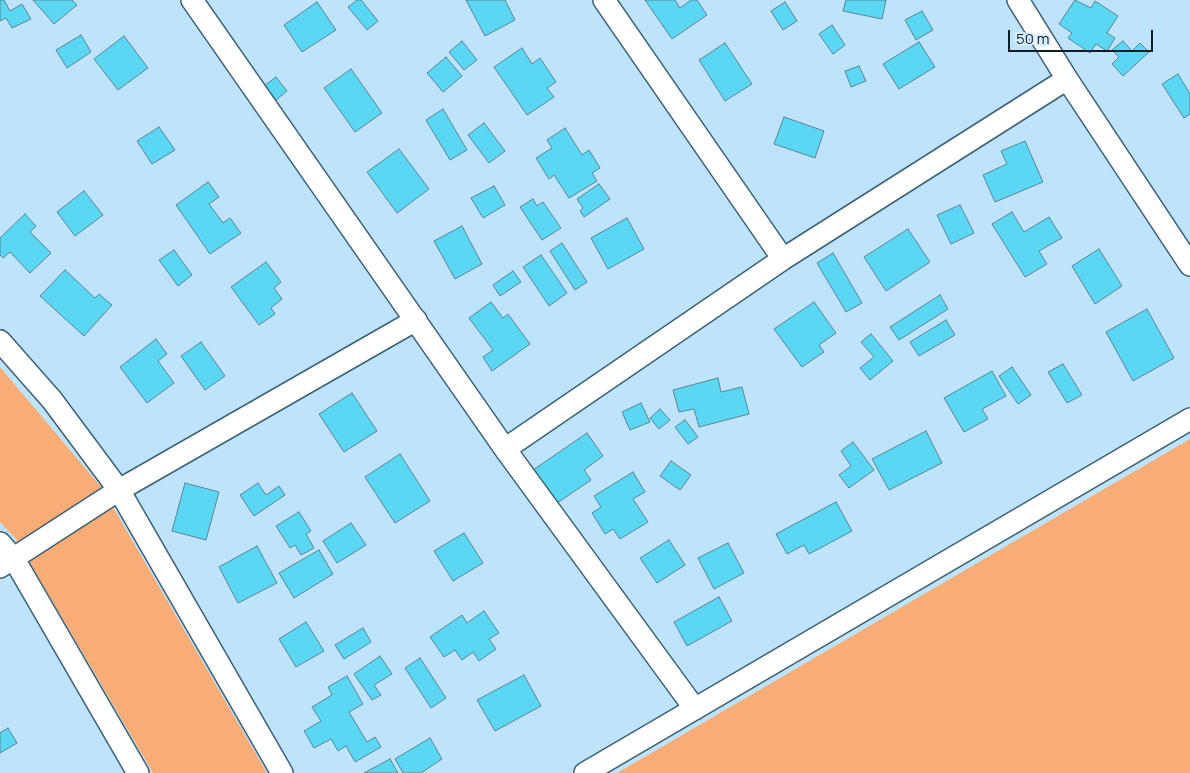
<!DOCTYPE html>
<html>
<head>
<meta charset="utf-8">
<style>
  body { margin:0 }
  #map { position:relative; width:1190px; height:773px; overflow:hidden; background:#bde4fc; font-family:Manrope,sans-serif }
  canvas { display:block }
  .scale { position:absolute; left:1008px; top:30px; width:145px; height:22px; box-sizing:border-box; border:2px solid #0f1d26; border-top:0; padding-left:6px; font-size:15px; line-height:18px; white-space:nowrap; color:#0f1d26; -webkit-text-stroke:4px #d8effd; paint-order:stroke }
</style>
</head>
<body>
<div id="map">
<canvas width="1190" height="773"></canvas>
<div class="scale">50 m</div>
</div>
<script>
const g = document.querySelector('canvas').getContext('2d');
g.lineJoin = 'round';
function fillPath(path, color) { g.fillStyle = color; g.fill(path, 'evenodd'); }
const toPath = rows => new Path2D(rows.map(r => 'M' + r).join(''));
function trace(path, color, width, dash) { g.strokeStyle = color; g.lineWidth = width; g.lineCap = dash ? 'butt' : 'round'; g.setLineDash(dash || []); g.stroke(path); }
const green = toPath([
  [0,367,102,488,267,773,153,773,16,539,0,522],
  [1190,439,1190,773,617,773]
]);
const building = toPath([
  [0,0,4,0,10,11,22,4,31,19,12,28,6,18,0,21,0,0],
  [33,0,72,0,77,5,54,24,33,0],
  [357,0,361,0,378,21,367,30,348,7,357,0],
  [466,0,505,0,515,20,485,36,466,0],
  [645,0,675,0,680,8,691,0,697,0,707,15,672,39,645,0],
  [846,0,886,0,882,19,843,11,846,0],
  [1075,0,1091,8,1095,1,1118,16,1107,33,1115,38,1107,51,1096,44,1090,53,1068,38,1072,33,1059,24,1075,0],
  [317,2,336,30,302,52,284,25,317,2],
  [785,2,797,21,783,30,771,11,785,2],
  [922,11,933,30,916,40,905,20,922,11],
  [832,25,845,45,833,54,819,34,832,25],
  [81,35,91,52,67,68,56,50,81,35],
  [124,36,148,68,118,90,94,59,124,36],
  [462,41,477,60,464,70,449,52,462,41],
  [1123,41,1132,51,1140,43,1149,52,1123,76,1112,64,1119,57,1112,50,1123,41],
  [919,42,935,67,899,89,883,64,919,42],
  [725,43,752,84,725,101,699,60,725,43],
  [522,48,532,64,540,58,556,82,547,88,554,97,527,115,494,67,522,48],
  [446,57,462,76,443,92,427,73,446,57],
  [859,66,866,81,851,87,845,71,859,66],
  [351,69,382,113,355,132,324,88,351,69],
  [1178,74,1190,94,1190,114,1184,118,1162,84,1178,74],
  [276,77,287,91,271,104,260,89,276,77],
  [443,109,467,150,450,160,426,120,443,109],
  [784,117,824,131,815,158,774,144,784,117],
  [484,123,505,151,489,163,468,135,484,123],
  [159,127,175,150,152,164,137,141,159,127],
  [565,128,582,155,589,150,600,168,592,173,597,181,569,198,554,175,549,179,536,158,552,148,547,140,565,128],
  [1025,141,1043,182,995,202,983,175,1007,164,1001,151,1025,141],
  [399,149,429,189,397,213,367,172,399,149],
  [208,182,219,197,209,204,223,223,230,218,241,233,210,254,176,205,208,182],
  [599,184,610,199,584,217,580,211,583,208,577,199,599,184],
  [494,186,505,205,483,218,471,198,494,186],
  [84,191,103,215,75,236,57,212,84,191],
  [533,199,537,206,543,202,561,228,542,240,520,207,533,199],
  [960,205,974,233,951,244,937,215,960,205],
  [1012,212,1024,232,1049,217,1062,238,1039,251,1047,264,1025,277,992,224,1012,212],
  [25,214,36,226,30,232,51,253,30,273,10,252,3,258,0,255,0,238,25,214],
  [627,218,644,249,608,269,591,238,627,218],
  [462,226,482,264,455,279,434,241,462,226],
  [908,229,930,262,886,291,864,257,908,229],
  [562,243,587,282,575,290,550,251,562,243],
  [1099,249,1122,286,1095,304,1072,266,1099,249],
  [174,250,192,275,178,286,159,260,174,250],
  [833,253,862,303,846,312,817,263,833,253],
  [541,255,567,293,549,306,523,267,541,255],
  [266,262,281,282,274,288,282,299,271,308,275,314,259,325,231,287,266,262],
  [65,270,95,298,99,294,112,305,84,336,40,296,65,270],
  [513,271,521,282,500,296,493,285,513,271],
  [940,295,948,309,899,340,890,327,940,295],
  [491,302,503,318,508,314,530,344,492,371,483,357,493,350,469,318,491,302],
  [814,302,836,333,819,345,824,352,802,367,774,329,814,302],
  [1147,309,1174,358,1133,381,1106,332,1147,309],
  [946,320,955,335,919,356,910,342,946,320],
  [871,334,893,361,870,380,860,368,874,357,861,342,871,334],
  [156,339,167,354,158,361,174,383,147,403,120,367,156,339],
  [201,342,225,376,205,390,181,356,201,342],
  [1063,364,1082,395,1067,403,1048,372,1063,364],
  [1012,367,1031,395,1018,404,999,376,1012,367],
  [992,371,1006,396,982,409,988,419,964,432,944,398,992,371],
  [718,378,721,392,742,387,749,414,699,427,694,409,679,412,673,390,718,378],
  [352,393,377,431,344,452,319,414,352,393],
  [641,403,650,422,630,430,622,412,641,403],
  [660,409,670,420,659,429,650,418,660,409],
  [685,420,698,437,688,444,675,427,685,420],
  [926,431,942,463,889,490,872,459,926,431],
  [587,433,603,456,584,470,591,480,557,503,533,470,587,433],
  [853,442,874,470,849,488,839,475,851,466,841,451,853,442],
  [400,454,430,501,395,523,365,477,400,454],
  [671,461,691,475,680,490,660,476,671,461],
  [633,472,645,492,633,499,648,522,620,539,613,529,605,534,592,513,601,507,594,496,633,472],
  [185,483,219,492,206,540,172,531,185,483],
  [258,483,266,495,279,486,285,495,254,516,240,495,258,483],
  [836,502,852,531,809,554,804,545,787,554,776,534,836,502],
  [299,512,311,531,306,534,314,548,301,555,295,545,290,548,276,526,299,512],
  [351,523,366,545,337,563,323,541,351,523],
  [464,533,483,563,453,581,434,551,464,533],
  [669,540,685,565,657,583,640,558,669,540],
  [728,543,744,573,714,589,698,558,728,543],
  [257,546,277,583,238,603,219,567,257,546],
  [319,550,333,574,294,598,279,573,319,550],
  [719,597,732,621,687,646,674,622,719,597],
  [484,611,499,633,489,639,496,649,479,661,473,652,462,660,455,650,444,657,430,637,462,615,467,623,484,611],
  [306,622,324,651,296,667,279,639,306,622],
  [363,628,371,642,344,659,335,645,363,628],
  [380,656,392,674,374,685,381,695,372,700,354,674,380,656],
  [420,658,446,698,431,708,405,668,420,658],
  [524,675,541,706,495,731,477,700,524,675],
  [347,676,363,704,349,712,367,742,375,737,381,747,355,762,346,746,338,751,331,739,314,748,304,731,321,721,312,707,332,695,328,687,347,676],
  [8,728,17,743,0,753,0,733,8,728],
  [430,738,442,759,421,773,403,773,395,759,430,738],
  [390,759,398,773,364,773,390,759]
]);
const street = toPath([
  [192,0,505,449,695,709],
  [604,0,783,259],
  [1018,0,1067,79,1190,265],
  [0,341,52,400,119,490,282,773],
  [505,449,783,259,1067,79],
  [0,543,14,559,138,773],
  [0,567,119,490,416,320],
  [585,773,1190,419]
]);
fillPath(green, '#f8ad77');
fillPath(building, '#5bd7f3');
trace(building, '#588591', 1);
trace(street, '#3d6074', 24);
trace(street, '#fff', 21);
</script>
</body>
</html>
